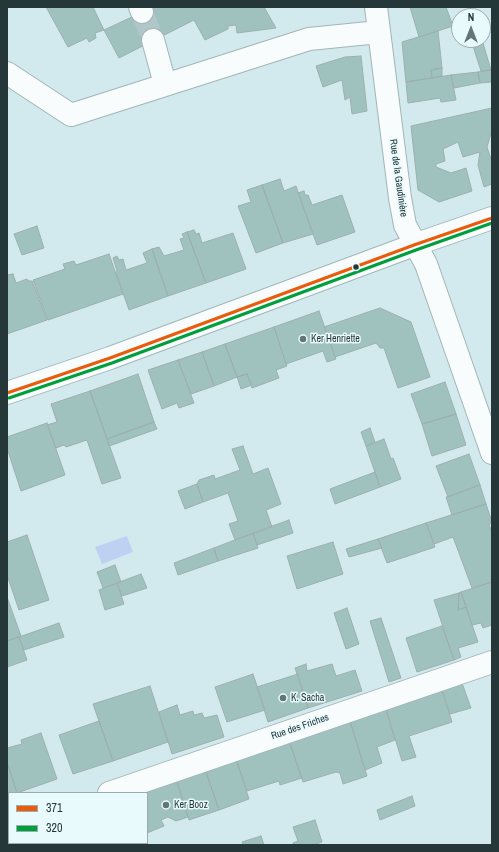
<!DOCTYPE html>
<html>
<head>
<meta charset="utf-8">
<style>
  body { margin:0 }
  #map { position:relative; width:499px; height:852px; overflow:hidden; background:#d2eaed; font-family:"Archivo Narrow",sans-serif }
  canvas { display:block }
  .frame { position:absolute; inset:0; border:8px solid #26373a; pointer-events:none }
  .legend { position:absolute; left:8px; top:792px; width:140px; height:52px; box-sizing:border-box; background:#e9fafd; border:1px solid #9bacaf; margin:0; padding:5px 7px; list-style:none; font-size:12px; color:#26373a }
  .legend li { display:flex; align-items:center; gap:8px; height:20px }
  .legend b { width:20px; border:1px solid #9bacaf }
  .north { position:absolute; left:451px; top:8px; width:40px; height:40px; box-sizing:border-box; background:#e9fafd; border:1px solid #9bacaf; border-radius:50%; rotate:0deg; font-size:11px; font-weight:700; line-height:16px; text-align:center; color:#26373a }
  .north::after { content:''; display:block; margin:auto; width:14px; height:18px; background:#627679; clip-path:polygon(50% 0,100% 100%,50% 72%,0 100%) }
</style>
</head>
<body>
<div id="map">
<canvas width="499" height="852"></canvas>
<div class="frame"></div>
<ul class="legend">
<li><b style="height:5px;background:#ea5b0c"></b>371</li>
<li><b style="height:5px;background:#009e3d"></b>320</li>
</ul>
<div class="north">N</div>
</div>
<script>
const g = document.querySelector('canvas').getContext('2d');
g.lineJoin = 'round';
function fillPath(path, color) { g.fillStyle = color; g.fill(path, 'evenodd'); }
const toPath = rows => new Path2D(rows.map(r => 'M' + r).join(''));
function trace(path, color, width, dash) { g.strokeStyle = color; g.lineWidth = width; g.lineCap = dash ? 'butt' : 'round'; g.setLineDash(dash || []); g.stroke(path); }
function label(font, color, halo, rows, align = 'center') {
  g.font = font + ' "Archivo Narrow",sans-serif'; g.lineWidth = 3; g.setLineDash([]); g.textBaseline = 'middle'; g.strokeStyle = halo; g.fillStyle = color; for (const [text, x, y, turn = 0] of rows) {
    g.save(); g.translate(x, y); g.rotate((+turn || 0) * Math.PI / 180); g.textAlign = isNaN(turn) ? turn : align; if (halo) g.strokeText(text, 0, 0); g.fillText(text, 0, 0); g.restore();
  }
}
const water = toPath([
  [127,536,133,552,102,564,95,547]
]);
const building = toPath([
  [46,7,93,7,104,30,95,33,96,38,89,42,87,38,68,47,46,7],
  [148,7,264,7,276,28,237,33,236,25,228,26,228,29,205,40,194,20,119,58,104,30,149,9,148,7],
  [410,7,446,7,453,26,419,37,410,7],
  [485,16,490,33,483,36,483,17,485,16],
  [438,31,442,68,431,70,432,78,406,82,402,42,438,31],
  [471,40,482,40,491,70,481,71,471,40],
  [361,56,367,111,352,114,350,97,345,100,342,80,323,87,316,66,345,57,361,56],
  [442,68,442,76,432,78,431,70,442,68],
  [491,70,492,82,480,83,478,72,491,70],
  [478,72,480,83,454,88,451,75,478,72],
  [451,75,456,100,441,102,440,98,408,103,406,82,451,75],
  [492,108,492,130,487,147,492,162,492,184,484,187,478,165,480,152,463,157,458,142,443,149,445,161,436,164,436,167,451,173,466,168,472,191,439,202,418,190,411,126,492,108],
  [280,179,284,191,296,186,313,234,283,243,262,185,280,179],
  [262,185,283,243,256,253,238,206,251,202,247,190,262,185],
  [304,191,305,195,308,195,312,205,342,195,355,232,317,245,298,193,304,191],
  [37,226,44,248,22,255,14,234,37,226],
  [194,230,196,234,199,233,202,243,233,233,246,269,206,283,187,232,194,230],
  [187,232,206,283,168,296,152,249,159,247,164,256,184,250,180,239,184,238,182,234,187,232],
  [152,249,168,296,129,310,116,273,117,271,113,258,117,256,119,260,123,259,126,270,147,263,143,253,152,249],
  [109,254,123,294,48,320,33,280,65,269,63,264,74,261,76,265,109,254],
  [13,274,16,283,27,279,29,281,32,281,47,320,7,334,7,275,13,274],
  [380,308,411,322,430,377,398,388,384,348,380,348,376,343,335,357,324,327,380,308],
  [319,311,336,359,327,362,323,351,286,364,274,327,319,311],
  [274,327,287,366,276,370,279,378,252,388,247,374,237,377,225,344,274,327],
  [225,344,237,377,214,386,202,352,225,344],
  [202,352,214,386,191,394,178,360,202,352],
  [178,360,194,403,179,408,177,403,162,409,148,370,178,360],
  [138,374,154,422,107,439,90,391,138,374],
  [247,374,252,385,241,389,237,377,247,374],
  [445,382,456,414,422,424,411,394,445,382],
  [90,391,121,478,102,484,87,440,66,447,64,445,56,448,47,425,57,422,51,404,90,391],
  [456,414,466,445,432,456,422,424,456,414],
  [154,422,157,429,109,446,107,439,154,422],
  [47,423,65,475,21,491,7,448,7,437,47,423],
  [370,428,375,442,366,446,361,432,370,428],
  [384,439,391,459,393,458,401,479,380,487,366,446,384,439],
  [243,446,253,474,268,468,281,504,266,510,272,527,235,540,229,524,238,521,228,493,203,502,197,484,199,480,214,475,215,479,240,470,232,449,243,446],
  [469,454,480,485,448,497,436,466,469,454],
  [375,472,380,487,335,504,330,489,375,472],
  [197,484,203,502,185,509,178,491,197,484],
  [480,485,486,504,452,515,446,497,480,485],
  [486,504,492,522,489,525,492,532,492,582,472,588,453,537,434,544,426,523,486,504],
  [289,520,293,533,257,545,253,533,289,520],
  [426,523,435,547,387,563,378,539,426,523],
  [253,533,258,548,218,561,214,548,253,533],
  [27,535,49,600,19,610,7,575,7,542,27,535],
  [378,539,382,548,349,557,346,549,378,539],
  [333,542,343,574,297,589,287,556,333,542],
  [214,548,218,561,178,575,174,563,214,548],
  [115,565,121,582,103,588,97,572,115,565],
  [141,574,147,588,122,596,117,583,141,574],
  [492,582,492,625,483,628,481,623,472,625,461,592,492,582],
  [117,583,124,604,105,610,99,590,117,583],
  [461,592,466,607,458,610,459,593,461,592],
  [459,593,458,610,466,607,478,642,458,648,461,657,454,660,434,600,459,593],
  [7,597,21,636,7,641,7,597],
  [347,608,359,644,346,649,334,613,347,608],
  [381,618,401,678,389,682,370,621,381,618],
  [59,623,64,637,24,650,19,637,59,623],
  [442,626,454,660,417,672,406,638,442,626],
  [19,637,27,660,7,667,7,641,19,637],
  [306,664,307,671,332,664,336,676,355,670,362,691,308,708,295,668,306,664],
  [253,674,265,710,227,722,215,687,253,674],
  [298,674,308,708,268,722,257,687,298,674],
  [462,683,471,708,450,714,442,690,462,683],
  [150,686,168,742,113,761,93,704,150,686],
  [442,690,452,722,409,736,416,757,402,761,386,709,442,690],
  [177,705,180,715,193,711,194,715,202,713,204,718,217,715,224,737,172,754,159,712,177,705],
  [386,709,395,740,377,747,382,763,365,770,350,721,386,709],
  [99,721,113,761,73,774,59,735,99,721],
  [350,721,367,776,343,784,340,773,336,772,303,782,289,741,350,721],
  [41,733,57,779,17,793,7,762,7,748,22,744,21,740,41,733],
  [289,741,302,778,280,785,279,781,247,791,236,759,289,741],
  [236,759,249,799,219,810,205,769,236,759],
  [7,762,17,793,9,793,7,797,7,762],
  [205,769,219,810,189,820,176,779,205,769],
  [176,779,188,817,176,821,168,817,161,820,164,826,147,833,147,793,134,793,176,779],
  [412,796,415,806,380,820,377,810,412,796],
  [315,820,322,842,313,845,293,845,293,843,298,841,293,827,315,820],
  [7,835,9,835,9,843,58,843,59,845,7,845,7,835],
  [261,836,264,845,243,845,242,842,261,836],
  [62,843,107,843,108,845,63,845,62,843]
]);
const streetTunnel = toPath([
  [142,12,153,40]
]);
const street = toPath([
  [140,7,142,12],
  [376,7,400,198,405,225,426,264,492,453],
  [153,40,165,84],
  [7,73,71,115,309,39,379,32],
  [7,393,110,358,414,245,492,218],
  [109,793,492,662],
  [7,828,9,827]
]);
const bus1 = toPath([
  [7,393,110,358,414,245,492,218]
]);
const bus2 = toPath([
  [9,398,112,363,416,250,492,223]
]);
const markers = [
  [356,267,3.5,"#26373a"],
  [303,339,4,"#627679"],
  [283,698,4,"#627679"],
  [166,805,4,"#627679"]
];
const streetNames = [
  ["Rue de la Gaudinière",398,178,82],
  ["Rue des Friches",300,727,-19]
];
const poiNames = [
  ["Ker Henriette",311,339],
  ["K. Sacha",291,698],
  ["Ker Booz",174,805]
];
fillPath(water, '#bfd1f3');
fillPath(building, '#a0c2be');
trace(building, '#9dafae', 1);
trace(streetTunnel, '#b0c6c9', 22, [22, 11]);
trace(street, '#a3b5b8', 24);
trace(street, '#f8fcfc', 22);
trace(bus1, '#ea5b0c', 3);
trace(bus2, '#009e3d', 3);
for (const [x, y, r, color] of markers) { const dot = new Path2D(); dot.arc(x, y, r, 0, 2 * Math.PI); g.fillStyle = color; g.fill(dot); trace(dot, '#e9fafd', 1.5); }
label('10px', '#26373a', '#e9fafd', streetNames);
label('10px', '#26373a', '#e9fafd', poiNames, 'left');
</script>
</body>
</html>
